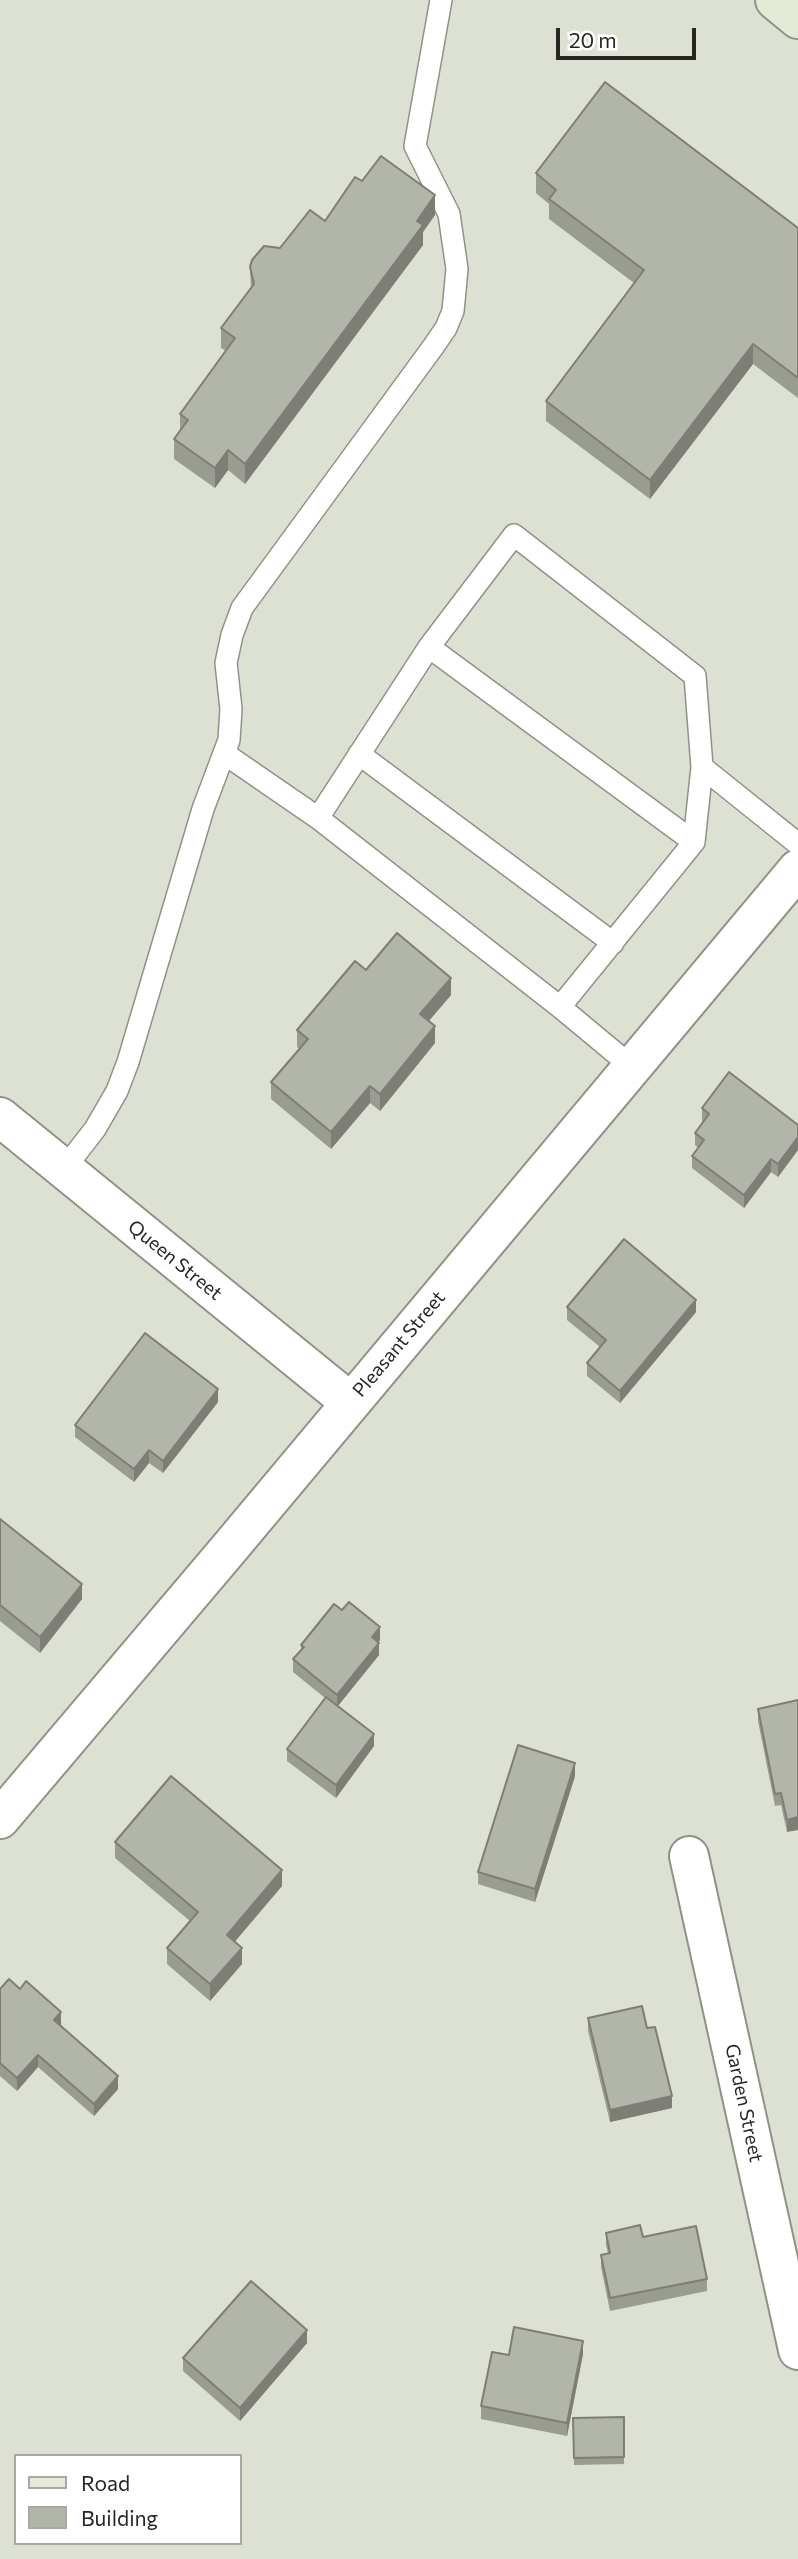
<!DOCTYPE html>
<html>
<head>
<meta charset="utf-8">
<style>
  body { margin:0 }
  #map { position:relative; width:798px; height:2559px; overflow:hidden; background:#dde1d4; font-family:Commissioner,sans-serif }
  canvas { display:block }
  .legend { position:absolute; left:14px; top:2454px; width:228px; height:91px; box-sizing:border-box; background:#fff; border:2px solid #a8a9a7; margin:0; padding:9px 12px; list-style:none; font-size:21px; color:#262723 }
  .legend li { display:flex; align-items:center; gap:14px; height:35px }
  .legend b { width:35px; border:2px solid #a8a9a7 }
  .scale { position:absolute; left:556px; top:28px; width:140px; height:32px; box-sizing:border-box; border:4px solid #262723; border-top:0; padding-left:9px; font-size:21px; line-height:24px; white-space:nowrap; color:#262723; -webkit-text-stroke:5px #fff; paint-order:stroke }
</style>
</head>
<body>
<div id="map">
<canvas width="798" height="2559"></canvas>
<ul class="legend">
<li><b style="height:9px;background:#e4ead5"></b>Road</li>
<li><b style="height:19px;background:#b2b5a9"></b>Building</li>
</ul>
<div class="scale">20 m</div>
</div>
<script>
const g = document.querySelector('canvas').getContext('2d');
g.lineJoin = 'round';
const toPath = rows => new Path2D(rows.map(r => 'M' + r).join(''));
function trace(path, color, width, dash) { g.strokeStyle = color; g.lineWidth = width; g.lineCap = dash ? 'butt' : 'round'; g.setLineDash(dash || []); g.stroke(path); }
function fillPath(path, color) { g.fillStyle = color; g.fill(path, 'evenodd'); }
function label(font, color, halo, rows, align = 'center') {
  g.font = font + ' Commissioner,sans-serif'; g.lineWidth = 5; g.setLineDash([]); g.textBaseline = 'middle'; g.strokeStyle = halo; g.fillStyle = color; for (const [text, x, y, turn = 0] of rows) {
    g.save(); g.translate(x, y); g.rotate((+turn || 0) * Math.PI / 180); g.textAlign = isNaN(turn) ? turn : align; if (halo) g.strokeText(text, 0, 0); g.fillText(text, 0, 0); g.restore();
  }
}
const service = toPath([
  [429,647,694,842],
  [225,754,318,818,560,1007,631,1066],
  [359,754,613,943],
  [318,818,429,647,514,535,695,676,702,767,798,844],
  [560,1007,694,842,702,767],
  [64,1169,95,1129,117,1091,128,1062,203,809,229,740,231,709,226,663,232,635,242,608,433,347,446,328,453,311,457,269,449,214,415,146,441,0]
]);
const minor = toPath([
  [0,1117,350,1402],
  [689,1856,798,2350]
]);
const tertiary = toPath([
  [0,1819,227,1551,798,869]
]);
const secondary = toPath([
  [775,0,798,19]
]);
const wall = toPath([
  [536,173,798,228,798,398,753,364,650,499,546,421,546,401,634,283,549,219,549,204,536,193],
  [362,181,435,215,423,232,423,245,245,484,228,470,215,488,174,459,174,439,180,431,180,414,226,351,221,348,221,328,251,288,250,267,325,221],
  [366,970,451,995,429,1021,435,1043,380,1111,370,1103,331,1149,271,1099,271,1082,300,1049,297,1047,297,1030],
  [702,1108,798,1125,798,1150,778,1177,771,1172,744,1208,692,1168,692,1156,698,1148,695,1145,695,1133,703,1122,702,1121],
  [567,1307,696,1312,620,1403,587,1376,587,1363,600,1347,567,1320],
  [218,1402,163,1473,149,1463,134,1482,75,1437,75,1425],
  [0,1519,82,1599,40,1653,0,1621],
  [380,1640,378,1642,379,1655,338,1706,374,1746,336,1798,287,1761,287,1749,325,1698,293,1672,293,1659,301,1651,301,1645],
  [798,1700,787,1832,781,1805,775,1806,758,1721,758,1709],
  [575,1776,535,1902,478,1884,478,1872],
  [115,1842,282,1886,235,1941,242,1964,210,2001,167,1964,167,1948,190,1921,115,1858],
  [0,1989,61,2024,60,2026,118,2089,94,2116,38,2067,17,2091,0,2076],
  [588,2018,647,2028,672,2108,610,2122,588,2031],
  [606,2233,643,2237,707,2279,707,2291,610,2311,601,2267,601,2255,608,2253,606,2245],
  [307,2343,240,2421,183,2371,183,2358],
  [583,2354,567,2436,481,2419,481,2406,509,2355],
  [624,2417,624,2464,574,2465,573,2418]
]);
const shadedWall = toPath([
  [435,195,435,215,423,232,423,245,245,484,245,464],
  [753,344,753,364,650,499,650,480],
  [228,450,228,470,215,488,215,468],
  [451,978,451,995,420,1031,420,1014],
  [435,1026,435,1043,380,1111,380,1094],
  [370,1086,370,1103,331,1149,331,1132],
  [798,1137,798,1150,778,1177,778,1164],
  [771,1159,771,1172,744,1208,744,1195],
  [696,1300,696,1312,620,1403,620,1391],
  [218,1389,218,1402,163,1473,163,1461],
  [149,1450,149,1463,134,1482,134,1469],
  [82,1584,82,1599,40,1653,40,1637],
  [380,1627,380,1640,372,1650,372,1637],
  [379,1643,379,1655,337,1707,337,1695],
  [374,1734,374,1746,336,1798,336,1785],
  [575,1763,575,1776,535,1902,535,1889],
  [798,1817,798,1830,787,1832,787,1820],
  [282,1870,282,1886,227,1951,227,1935],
  [242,1948,242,1964,210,2001,210,1984],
  [61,2012,61,2024,54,2033,54,2020],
  [38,2055,38,2067,17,2091,17,2078],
  [118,2076,118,2089,94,2116,94,2104],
  [672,2096,672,2108,610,2122,610,2110],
  [307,2330,307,2343,240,2421,240,2408],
  [583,2341,583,2354,567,2436,567,2423]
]);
const building = toPath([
  [605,82,798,228,798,378,753,344,650,480,546,401,644,270,549,199,556,190,536,173,605,82],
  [381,156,435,195,417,221,423,225,245,464,228,450,215,468,174,439,188,420,180,414,235,338,221,328,254,284,250,267,252,260,264,246,280,248,310,210,325,221,355,177,362,181,381,156],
  [397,933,451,978,420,1014,435,1026,380,1094,370,1086,331,1132,271,1082,308,1039,297,1030,355,961,366,970,397,933],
  [729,1072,798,1125,798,1137,778,1164,771,1159,744,1195,692,1156,704,1140,695,1133,709,1114,702,1108,729,1072],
  [624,1239,696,1300,620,1391,587,1363,606,1340,567,1307,624,1239],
  [145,1333,218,1389,163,1461,149,1450,134,1469,75,1425,145,1333],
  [0,1519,82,1584,40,1637,0,1605,0,1519],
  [349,1602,380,1627,372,1637,379,1643,337,1695,293,1659,304,1647,301,1645,334,1604,342,1610,349,1602],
  [326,1697,374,1734,336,1785,287,1749,326,1697],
  [798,1700,798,1817,787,1820,781,1793,775,1794,758,1709,798,1700],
  [518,1745,575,1763,535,1889,478,1872,518,1745],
  [171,1776,282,1870,227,1935,242,1948,210,1984,167,1948,198,1912,115,1842,171,1776],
  [9,1979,20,1989,26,1981,61,2012,54,2020,118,2076,94,2104,38,2055,17,2078,0,2063,0,1989,9,1979],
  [642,2006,647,2028,655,2027,672,2096,610,2110,588,2018,642,2006],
  [640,2225,643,2237,696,2226,707,2279,610,2298,601,2255,610,2253,606,2233,640,2225],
  [251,2281,307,2330,240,2408,183,2358,251,2281],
  [514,2327,583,2341,567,2423,481,2406,492,2352,509,2355,514,2327],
  [624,2417,624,2457,574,2458,573,2418,624,2417]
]);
const streetNames = [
  ["Queen Street",175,1260,39],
  ["Pleasant Street",399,1344,-50],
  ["Garden Street",744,2103,78]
];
trace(service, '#8f9387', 24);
trace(minor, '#8f9387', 42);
trace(tertiary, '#8f9387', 42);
trace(secondary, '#8f9387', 42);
trace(service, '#fff', 21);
trace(minor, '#fff', 38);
trace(tertiary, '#fff', 38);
trace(secondary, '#e4ead5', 38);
fillPath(wall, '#999c91');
fillPath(shadedWall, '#7d7f76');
fillPath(building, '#b2b5a9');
trace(building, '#7d7f76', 2);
label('19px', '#262723', '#fff', streetNames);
</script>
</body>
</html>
